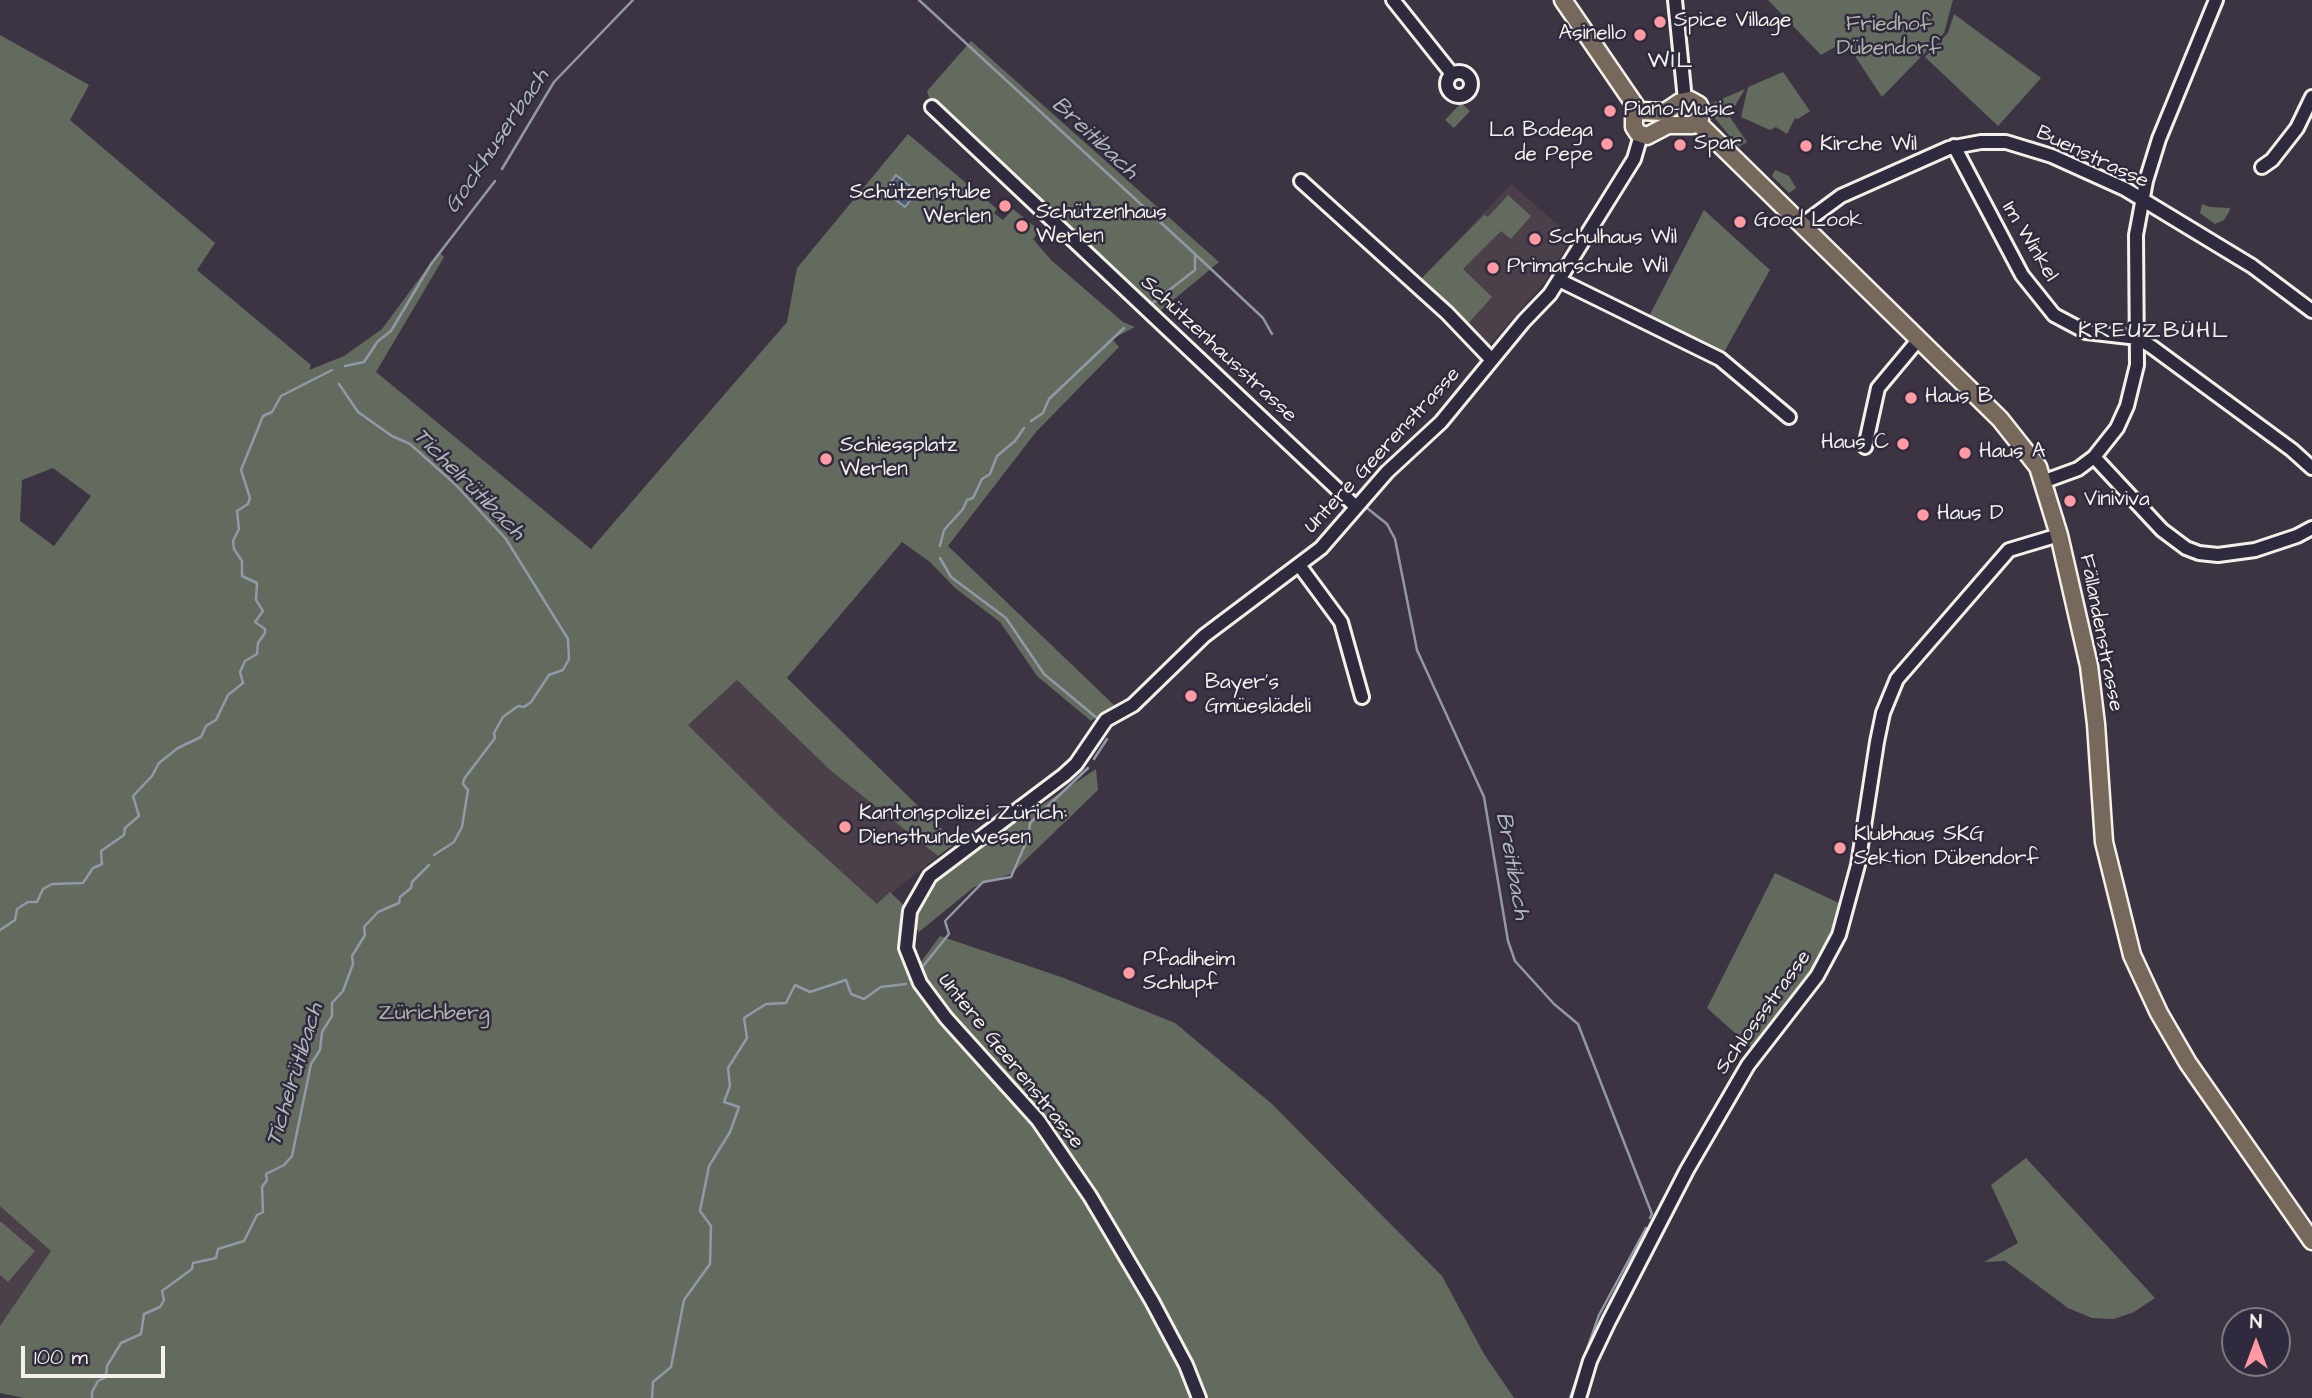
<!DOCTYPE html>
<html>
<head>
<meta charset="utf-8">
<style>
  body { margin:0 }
  #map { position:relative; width:2312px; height:1398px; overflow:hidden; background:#3c3443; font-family:"Architects Daughter",sans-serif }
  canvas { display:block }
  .north { position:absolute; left:2221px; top:1307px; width:70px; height:70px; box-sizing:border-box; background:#2f2a3d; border:2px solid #7e7a81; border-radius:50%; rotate:0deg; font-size:19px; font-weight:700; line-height:28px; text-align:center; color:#f4f1e8 }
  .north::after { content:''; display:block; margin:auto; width:24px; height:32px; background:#ff9aa2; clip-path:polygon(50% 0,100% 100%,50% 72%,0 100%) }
  .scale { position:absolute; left:21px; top:1346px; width:144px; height:32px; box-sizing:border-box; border:4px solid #f4f1e8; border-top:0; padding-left:9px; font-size:21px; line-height:24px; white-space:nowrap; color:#f4f1e8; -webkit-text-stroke:5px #2f2a3d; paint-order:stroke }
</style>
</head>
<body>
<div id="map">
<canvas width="2312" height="1398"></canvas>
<div class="north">N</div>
<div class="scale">100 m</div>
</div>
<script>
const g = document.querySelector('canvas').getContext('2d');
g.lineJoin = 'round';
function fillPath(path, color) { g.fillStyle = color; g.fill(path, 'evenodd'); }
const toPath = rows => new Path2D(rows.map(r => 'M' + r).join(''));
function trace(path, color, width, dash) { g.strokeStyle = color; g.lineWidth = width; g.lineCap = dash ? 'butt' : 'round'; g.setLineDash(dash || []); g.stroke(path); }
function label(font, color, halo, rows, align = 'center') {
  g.font = font + ' "Architects Daughter",sans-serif'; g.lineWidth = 5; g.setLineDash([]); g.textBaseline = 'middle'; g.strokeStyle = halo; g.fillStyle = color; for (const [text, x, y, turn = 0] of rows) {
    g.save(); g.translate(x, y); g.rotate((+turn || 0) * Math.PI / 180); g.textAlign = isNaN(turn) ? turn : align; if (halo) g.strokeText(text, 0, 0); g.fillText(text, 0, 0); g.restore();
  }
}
const built = toPath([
  [1511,184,1572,237,1544,283,1487,348,1418,282],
  [737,680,830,770,938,856,877,905,782,818,688,725],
  [0,1206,52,1251,0,1326]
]);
const green = toPath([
  [1768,0,1953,0,1944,33,1882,97,1845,41,1821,55],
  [1954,14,2041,78,1998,126,1925,57,1948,33],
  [0,35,89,85,70,120,215,243,197,270,311,365,309,370,344,356,382,329,439,252,444,257,376,372,591,549,787,322,797,268,908,134,997,209,994,213,1003,220,1013,209,1040,231,1033,239,1051,260,1123,322,1135,327,1112,339,1119,347,1036,432,948,546,1114,705,1091,721,1037,676,1000,622,955,588,930,562,902,542,787,678,956,843,938,856,830,770,737,680,688,725,782,818,877,904,890,892,910,911,923,893,958,861,1096,769,1098,790,1011,874,974,887,919,932,911,920,912,950,918,966,940,936,1064,978,1175,1023,1272,1104,1442,1276,1484,1354,1514,1398,24,1398,0,1393,0,1326,51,1251,0,1206],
  [53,468,91,496,54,546,20,521,22,480],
  [971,41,1219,262,1154,316,932,107,927,91],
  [1783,72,1810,111,1798,119,1795,118,1787,134,1776,127,1770,130,1741,117,1748,87],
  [1745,89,1729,116,1747,142,1739,147,1713,116,1710,104],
  [1461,103,1470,111,1454,128,1445,120],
  [1775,170,1789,176,1796,188,1789,193,1772,176],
  [1508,195,1531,216,1511,239,1501,231,1463,269,1492,297,1465,327,1418,282,1484,215,1488,217],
  [2202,204,2210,207,2230,208,2229,212,2224,220,2215,224,2200,213],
  [1704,210,1770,270,1720,359,1646,322],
  [1775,873,1843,905,1832,939,1818,966,1754,1050,1707,1008],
  [2026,1158,2155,1298,2134,1312,2114,1319,2092,1318,2068,1308,2005,1261,1984,1262,2018,1243,1991,1185],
  [0,1221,35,1251,8,1282,0,1275]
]);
const water = toPath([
  [896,175,917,192,905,207,884,191,896,175]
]);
const stream = toPath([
  [919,0,1195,254,1263,318,1272,334],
  [502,169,554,82,633,0],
  [1150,305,1195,270,1195,254],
  [345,366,364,362,378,341,391,331,431,264,495,181],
  [339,384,358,412,392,436,410,444,455,484,506,539,568,639,569,659,563,670,549,675,531,702,524,707,518,706,503,717,494,733,495,738,464,779,463,784,468,790,462,827,454,842,434,855],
  [1031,421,1043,413,1049,399,1124,328],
  [1367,508,1387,524,1395,539,1417,650,1484,797,1508,941,1515,961,1554,1004,1578,1024,1652,1214,1650,1218],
  [940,546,944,530,963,509,967,500,973,498,982,479,990,474,997,456,1015,441,1024,428],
  [940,558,951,577,1006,618,1044,674,1097,718],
  [1094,759,1107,739],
  [0,930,15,920,17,909,28,902,37,902,43,889,52,884,83,883,93,868,102,864,101,851,124,835,125,828,139,816,133,796,152,776,159,763,178,748,201,737,206,726,216,720,228,695,243,683,240,672,245,661,257,654,258,643,265,633,265,629,255,622,263,611,256,600,257,583,242,576,242,561,234,549,233,541,239,529,237,511,248,504,250,498,241,470,263,416,272,412,281,396,332,370],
  [920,970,949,934,945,921,983,882,1011,877,1028,838,1030,823,1088,768],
  [92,1398,92,1392,98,1381,106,1377,107,1366,121,1343,141,1334,144,1314,160,1307,164,1300,162,1291,192,1269,193,1263,216,1258,218,1249,244,1241,257,1215,263,1212,262,1187,267,1180,266,1174,284,1165,292,1156,311,1064,320,1050,322,1032,332,1016,332,1003,343,991,353,964,352,956,365,935,364,927,378,912,399,903,400,897,411,888,412,882,429,865],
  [652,1398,653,1382,671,1367,684,1300,710,1264,711,1226,700,1211,709,1166,730,1132,739,1107,724,1102,730,1086,728,1068,747,1038,744,1018,766,1004,786,1003,795,985,810,992,846,980,851,994,864,999,881,987,906,984],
  [1570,1398,1599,1315,1646,1228]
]);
const minor = toPath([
  [1393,0,1452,74],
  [1675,0,1685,100],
  '1447 84a12 12 0 1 1 24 0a12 12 0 1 1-24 0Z',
  [932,107,1355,506],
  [1954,146,2022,275,2054,315,2086,332,2138,338,2152,347,2292,450,2312,468],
  [2262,167,2272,160,2297,128,2312,97],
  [1301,181,1447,313,1491,359],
  [1803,224,1841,196,1949,148,1981,142,2006,142,2052,156,2125,189,2252,266,2312,311],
  [1559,280,1720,359,1789,417],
  [1865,447,1878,388,1919,339],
  [2094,457,2162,530,2186,548,2199,553,2218,555,2255,550,2297,536,2312,528],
  [2045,481,2078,469,2094,457,2117,428,2127,406,2137,365,2136,235,2146,181,2159,139,2216,0],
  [1299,565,1341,622,1362,697],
  [1199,1398,1186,1365,1152,1301,1090,1196,1038,1120,946,1018,920,983,906,948,910,911,930,876,1064,775,1076,764,1106,720,1133,705,1204,636,1321,548,1387,472,1441,422,1524,321,1550,294,1634,159,1641,135],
  [1579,1398,1590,1361,1609,1321,1687,1170,1748,1065,1817,976,1839,935,1858,865,1877,742,1883,713,1897,679,2009,550,2059,535]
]);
const major = toPath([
  [1563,0,1639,111],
  [1690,100,1699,105,1701,112,1700,119,1692,125,1668,125,1647,136,1638,133,1634,127,1634,117,1639,111,1665,112,1680,102,1690,100],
  [1697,122,2000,419,2038,467,2059,535,2089,666,2096,724,2104,842,2132,955,2159,1013,2188,1063,2312,1241]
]);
const markers = [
  [1660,22,7,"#ff9aa2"],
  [1640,35,7,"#ff9aa2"],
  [1610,111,7,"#ff9aa2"],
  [1607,144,7,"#ff9aa2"],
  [1680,145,7,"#ff9aa2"],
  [1806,146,7,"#ff9aa2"],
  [1005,206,7,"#ff9aa2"],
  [1740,222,7,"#ff9aa2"],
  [1022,226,7,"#ff9aa2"],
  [1535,239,7,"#ff9aa2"],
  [1493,268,7,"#ff9aa2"],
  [1911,398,7,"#ff9aa2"],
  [1903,444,7,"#ff9aa2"],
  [1965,453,7,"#ff9aa2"],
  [826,459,7,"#ff9aa2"],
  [2070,501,7,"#ff9aa2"],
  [1923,515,7,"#ff9aa2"],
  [1191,696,7,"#ff9aa2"],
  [845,827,7,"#ff9aa2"],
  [1840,848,7,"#ff9aa2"],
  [1129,973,7,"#ff9aa2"]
];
const poiNames = [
  ["Spice Village",1674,22],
  ["Asinello",1626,35,"right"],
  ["Piano-Music",1624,111],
  ["La Bodega",1593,132,"right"],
  ["de Pepe",1593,156,"right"],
  ["Spar",1694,145],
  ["Kirche Wil",1820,146],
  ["Schützenstube",991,194,"right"],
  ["Werlen",991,218,"right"],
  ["Schützenhaus",1036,214],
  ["Werlen",1036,238],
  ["Good Look",1754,222],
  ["Schulhaus Wil",1549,239],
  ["Primarschule Wil",1507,268],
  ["Haus B",1925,398],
  ["Haus C",1889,444,"right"],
  ["Schiessplatz",840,447],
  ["Werlen",840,471],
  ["Haus A",1979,453],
  ["Viniviva",2084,501],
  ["Haus D",1937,515],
  ["Bayer's",1205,684],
  ["Gmüeslädeli",1205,708],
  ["Kantonspolizei Zürich:",859,815],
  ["Diensthundewesen",859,839],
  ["Klubhaus SKG",1854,836],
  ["Sektion Dübendorf",1854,860],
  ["Pfadiheim",1143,961],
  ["Schlupf",1143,985]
];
const parkNames = [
  ["Friedhof",1889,26],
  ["Dübendorf",1889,50],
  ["Zürichberg",434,1015]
];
const streetNames = [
  ["Buenstrasse",2092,158,25],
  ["Im Winkel",2029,242,59],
  ["Schützenhausstrasse",1218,350,43],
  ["Untere Geerenstrasse",1383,451,-47],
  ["Fällandenstrasse",2100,633,79],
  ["Schlossstrasse",1764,1013,-54],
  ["Untere Geerenstrasse",1010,1062,51]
];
const neighbourhoodNames = [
  ["WIL",1671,62],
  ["KREUZBÜHL",2154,332]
];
const waterNames = [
  ["Breitibach",1094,139,43],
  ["Gockhuserbach",498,142,-56],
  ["Tichelrütibach",468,485,45],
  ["Breitibach",1511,866,80],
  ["Tichelrütibach",296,1075,-73]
];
fillPath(built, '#4b404a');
fillPath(green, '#636b5f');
fillPath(water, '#4d5f78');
trace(water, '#9099a5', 2);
trace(stream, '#9099a5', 2.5);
trace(minor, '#f4f1e8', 18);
trace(major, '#f4f1e8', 21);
trace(minor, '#2f2a3d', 12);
trace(major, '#76695c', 16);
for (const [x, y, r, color] of markers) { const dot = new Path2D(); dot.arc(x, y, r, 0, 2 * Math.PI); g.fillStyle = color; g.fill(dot); trace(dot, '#2f2a3d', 2.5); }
label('21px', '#f4f1e8', '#2f2a3d', poiNames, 'left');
label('21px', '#b3b5aa', '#2f2a3d', parkNames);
label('21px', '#f4f1e8', '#2f2a3d', streetNames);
g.letterSpacing = '2px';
label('23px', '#f4f1e8', '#2f2a3d', neighbourhoodNames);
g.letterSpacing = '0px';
label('italic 23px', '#b1b7bb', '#2f2a3d', waterNames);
</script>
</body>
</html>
